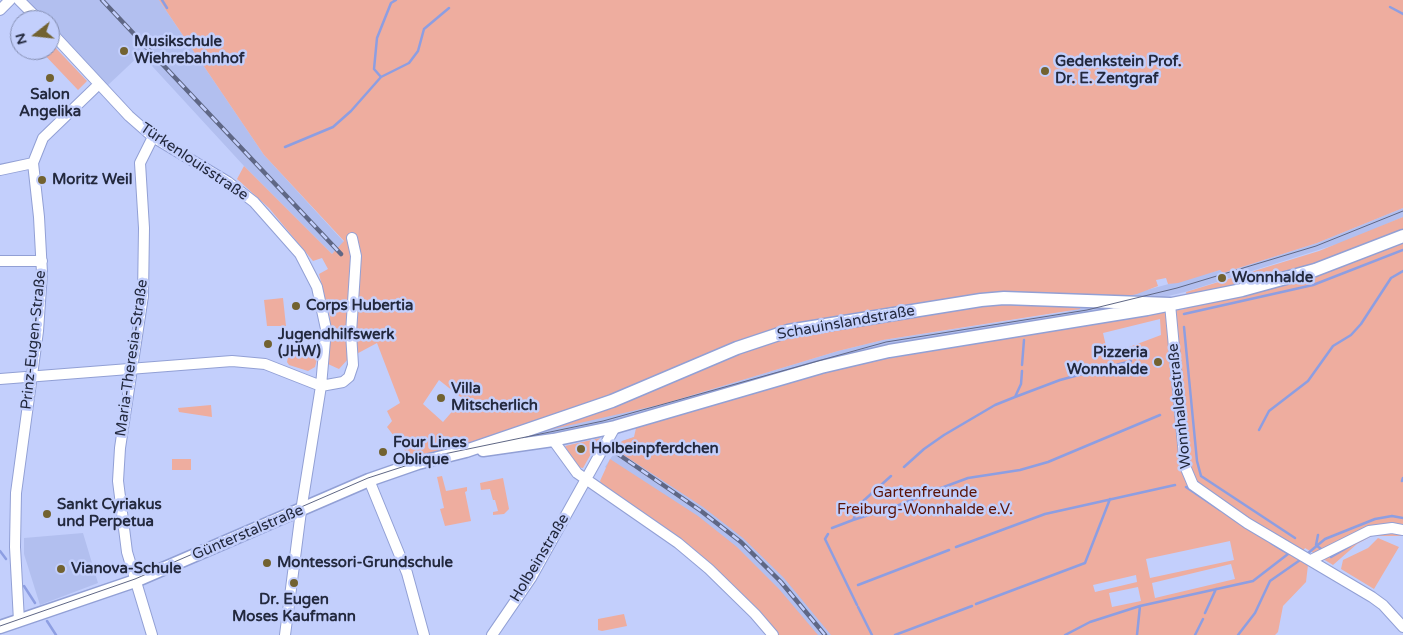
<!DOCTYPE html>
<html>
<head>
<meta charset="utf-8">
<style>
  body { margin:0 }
  #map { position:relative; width:1403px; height:635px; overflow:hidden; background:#c3cffc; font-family:"Varela Round",sans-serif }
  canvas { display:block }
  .north { position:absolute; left:10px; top:10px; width:50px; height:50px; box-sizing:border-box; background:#c3cffc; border:1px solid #838db0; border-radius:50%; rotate:254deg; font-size:14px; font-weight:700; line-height:20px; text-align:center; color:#23293e }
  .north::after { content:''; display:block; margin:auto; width:18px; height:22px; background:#726230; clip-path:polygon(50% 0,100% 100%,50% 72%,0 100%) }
</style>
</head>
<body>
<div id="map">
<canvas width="1403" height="635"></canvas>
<div class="north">N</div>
</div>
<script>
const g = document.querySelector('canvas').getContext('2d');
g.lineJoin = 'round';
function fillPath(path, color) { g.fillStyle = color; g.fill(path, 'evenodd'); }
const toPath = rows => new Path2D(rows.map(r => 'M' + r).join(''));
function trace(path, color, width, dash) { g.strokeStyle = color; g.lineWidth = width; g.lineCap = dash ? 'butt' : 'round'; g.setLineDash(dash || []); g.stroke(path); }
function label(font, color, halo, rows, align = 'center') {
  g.font = font + ' "Varela Round",sans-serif'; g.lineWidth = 5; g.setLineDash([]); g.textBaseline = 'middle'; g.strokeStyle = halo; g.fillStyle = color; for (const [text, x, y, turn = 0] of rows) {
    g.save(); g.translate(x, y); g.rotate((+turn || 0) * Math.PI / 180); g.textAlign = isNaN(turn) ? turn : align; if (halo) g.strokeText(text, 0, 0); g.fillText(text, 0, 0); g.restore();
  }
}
const built = toPath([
  [26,0,159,0,264,155,344,242,332,254,244,166,141,54,107,86,50,25,50,20,45,20],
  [1403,208,1403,217,1347,241,1185,292,1092,314,949,337,661,412,491,448,510,437,663,404,838,351,883,340,1066,312,1220,270,1223,273,1317,243],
  [634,437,856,635,793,635,605,467,622,441],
  [83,533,98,583,40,605,24,554,24,538]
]);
const green = toPath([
  [159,0,1403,0,1403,208,1317,243,1223,273,1220,270,1178,283,1168,284,1166,278,1156,280,1158,286,1137,294,1081,306,1080,309,883,340,838,351,663,404,413,461,387,427,392,421,387,411,400,403,377,343,349,358,339,369,328,364,330,318,319,274,328,269,322,258,313,261,269,208,237,179,244,166,332,254,344,241,264,155],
  [439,380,463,399,443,422,423,404],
  [50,42,87,81,78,90,40,50,50,50],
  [1403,217,1403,536,1372,536,1357,544,1333,565,1305,548,1299,557,1308,565,1306,582,1283,606,1278,632,1275,635,831,635,784,578,743,538,703,507,616,450,622,441,634,437,636,428,855,364,1185,309,1189,307,1186,292,1319,251],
  [1160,319,1161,335,1108,355,1103,333],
  [1230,541,1234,560,1150,578,1146,559],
  [1231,564,1235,579,1155,598,1152,583],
  [1136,575,1137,582,1095,592,1093,585],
  [1138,587,1141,601,1112,607,1109,593],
  [283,298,286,326,267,326,264,300],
  [290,348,319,351,315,367,308,371,289,365,287,362],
  [211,405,212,417,179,412,178,408],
  [600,438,583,468,577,467,565,446],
  [172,459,191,459,191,470,172,470],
  [610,459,698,516,737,547,779,589,818,635,778,635,757,611,605,489,600,481],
  [442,476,446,491,467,487,467,491,465,492,471,521,445,526,440,509,444,508,437,477],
  [503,478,509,509,504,514,493,515,493,512,498,511,495,500,493,500,490,489,481,490,480,483],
  [1378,538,1399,547,1374,589,1341,569,1343,560,1368,548],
  [624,614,627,626,602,631,598,630,598,619]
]);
const stream = toPath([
  [162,0,167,8],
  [1390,7,1403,14],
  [381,77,374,69,377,38,391,3,396,0],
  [285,147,333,127,351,111,381,77,409,63,418,51,424,29,449,8],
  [1184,314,1313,285,1403,250],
  [1184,327,1197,461,1201,476,1295,538],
  [1022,365,1024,340],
  [1015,397,1060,380,1131,361],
  [1259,430,1269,411,1308,381,1333,346,1351,335,1361,324,1391,278,1403,271],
  [904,467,924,449,944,435,995,405,1015,397,1021,384,1022,371],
  [1402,481,1403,478],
  [1186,487,1220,510],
  [933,491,968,478,1020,470,1048,462,1160,415],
  [853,520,894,507,929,493],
  [832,528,853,520,861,503,891,476],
  [828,534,825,539,857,605],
  [1318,535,1316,545,1321,549],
  [1271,543,1287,553],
  [956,547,1045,514,1175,485],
  [0,551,6,559],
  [1307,554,1325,539,1375,519,1392,516,1403,518],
  [1331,557,1350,546],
  [858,585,949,550],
  [24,586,35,603],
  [976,604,1085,563,1110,499],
  [858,607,872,635],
  [1205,613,1216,589],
  [47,621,56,635],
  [895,635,972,606],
  [1065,635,1090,622,1140,606,1253,581,1288,554],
  [1137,635,1140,606],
  [1195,635,1203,619],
  [1238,635,1255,613,1270,581,1303,558]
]);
const minor = toPath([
  [19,0,39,20],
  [0,10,10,0],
  [50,31,129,116,153,137,228,182,254,202,300,254,317,287,326,329,321,386,301,511,285,635],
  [0,170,33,163],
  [0,261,42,261],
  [1170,304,1185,466,1193,485,1247,523,1372,597,1383,605,1403,627],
  [0,379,232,361,265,364,321,386,343,382,349,377,353,365,351,333,356,256,352,238],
  [553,440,577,473,678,543,709,569,755,614,773,635],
  [369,480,407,573,424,635],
  [1311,560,1369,531,1392,528,1403,530],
  [19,621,15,547,16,493,38,331,42,273,39,217,33,163,43,138,99,84],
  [152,635,127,552,118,481,120,448,143,296,144,228,140,163,153,137],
  [492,635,531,578,615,427]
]);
const major = toPath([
  [483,450,553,440,615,427,821,367,889,351,1147,309,1242,290,1315,270,1403,236],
  [0,627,135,581,369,480,418,463,466,451,612,401,737,348,788,331,981,300,1004,298,1170,304]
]);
const tram = toPath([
  [0,626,135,579,368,478,439,455,603,421,886,342,1087,310,1177,288,1316,246,1403,211]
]);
const rail = toPath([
  [102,0,341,254],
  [615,452,701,511,741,542,781,582,825,635]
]);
const markers = [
  [124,51,5,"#726230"],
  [1045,71,5,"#726230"],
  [50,78,5,"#726230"],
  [42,180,5,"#726230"],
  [1222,278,5,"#726230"],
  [296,306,5,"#726230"],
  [268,344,5,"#726230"],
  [1158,362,5,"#726230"],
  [441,398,5,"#726230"],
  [581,449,5,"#726230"],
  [383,452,5,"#726230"],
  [47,514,5,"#726230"],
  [267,563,5,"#726230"],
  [61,569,5,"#726230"],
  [294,583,5,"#726230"]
];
const poiNames = [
  ["Musikschule",134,42],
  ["Wiehrebahnhof",134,59],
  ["Gedenkstein Prof.",1055,62],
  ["Dr. E. Zentgraf",1055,79],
  ["Salon",50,95,"center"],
  ["Angelika",50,112,"center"],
  ["Moritz Weil",52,180],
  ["Wonnhalde",1232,278],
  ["Corps Hubertia",306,306],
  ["Jugendhilfswerk",278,335],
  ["(JHW)",278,352],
  ["Pizzeria",1148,353,"right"],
  ["Wonnhalde",1148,370,"right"],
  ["Villa",451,389],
  ["Mitscherlich",451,406],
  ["Four Lines",393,443],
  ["Oblique",393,460],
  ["Holbeinpferdchen",591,449],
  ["Sankt Cyriakus",57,505],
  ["und Perpetua",57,522],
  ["Montessori-Grundschule",277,563],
  ["Vianova-Schule",71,569],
  ["Dr. Eugen",294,600,"center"],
  ["Moses Kaufmann",294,617,"center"]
];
const streetNames = [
  ["Türkenlouisstraße",194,162,34],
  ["Schauinslandstraße",846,323,-10],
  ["Prinz-Eugen-Straße",34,340,-84],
  ["Maria-Theresia-Straße",132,358,-82],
  ["Wonnhaldestraße",1180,406,-96],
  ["Günterstalstraße",248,533,-23],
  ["Holbeinstraße",540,558,-59]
];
const parkNames = [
  ["Gartenfreunde",925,493],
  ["Freiburg-Wonnhalde e.V.",925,510]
];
fillPath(built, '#b2bfef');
fillPath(green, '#eead9f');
trace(stream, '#8d9ee2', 2.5);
trace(minor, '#92a0d5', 12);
trace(major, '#92a0d5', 15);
trace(minor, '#fff', 10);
trace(major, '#fff', 12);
trace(tram, '#5f6785', 1);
trace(rail, '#5f6785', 4.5);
trace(rail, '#c3cffc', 2.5, [8]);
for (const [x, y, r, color] of markers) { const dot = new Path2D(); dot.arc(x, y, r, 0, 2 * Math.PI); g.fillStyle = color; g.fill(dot); trace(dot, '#c3cffc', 2); }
label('bold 15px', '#23293e', '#c3cffc', poiNames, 'left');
label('15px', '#23293e', '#c3cffc', streetNames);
label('15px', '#5a1306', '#c3cffc', parkNames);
</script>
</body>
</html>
